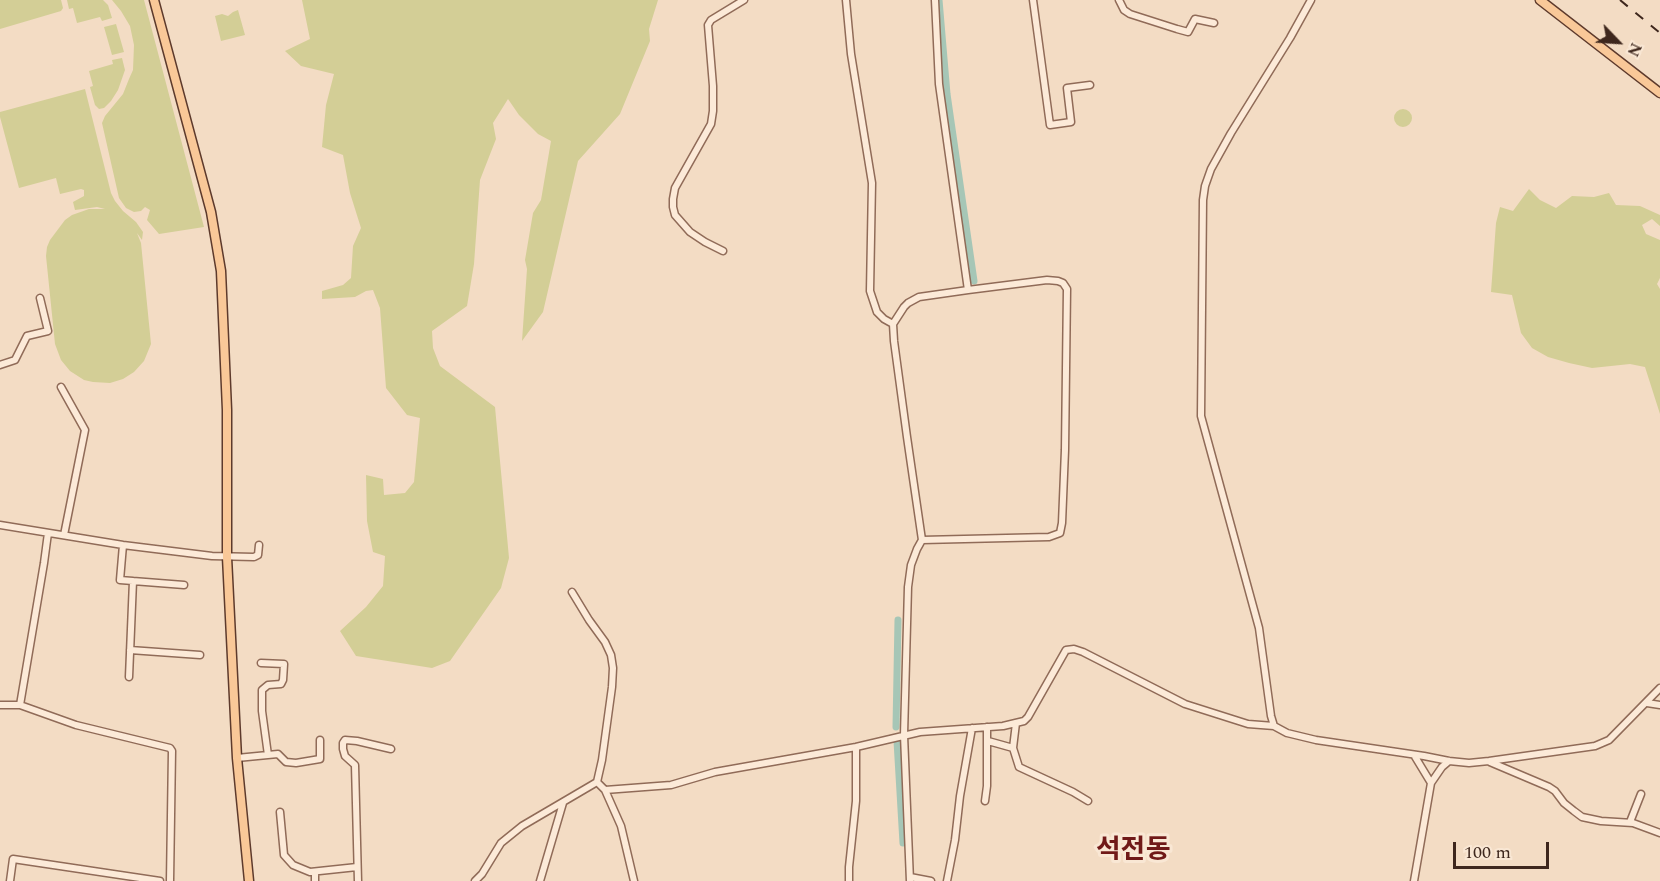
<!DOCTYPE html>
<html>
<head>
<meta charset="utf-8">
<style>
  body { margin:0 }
  #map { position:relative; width:1660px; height:881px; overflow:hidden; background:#f3dcc4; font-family:Spectral,serif }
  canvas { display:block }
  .north { position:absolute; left:1588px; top:12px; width:60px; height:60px; -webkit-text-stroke:4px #f9e7d4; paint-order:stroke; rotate:115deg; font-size:16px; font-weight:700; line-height:24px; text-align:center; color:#3e271d }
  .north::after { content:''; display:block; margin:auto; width:21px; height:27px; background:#3e271d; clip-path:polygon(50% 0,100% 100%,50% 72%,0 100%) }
  .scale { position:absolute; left:1453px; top:842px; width:96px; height:27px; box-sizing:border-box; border:3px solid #3e271d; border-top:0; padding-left:8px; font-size:18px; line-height:21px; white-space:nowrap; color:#3e271d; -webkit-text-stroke:4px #f9e7d4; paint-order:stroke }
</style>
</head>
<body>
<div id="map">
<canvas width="1660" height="881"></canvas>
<div class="north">N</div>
<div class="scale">100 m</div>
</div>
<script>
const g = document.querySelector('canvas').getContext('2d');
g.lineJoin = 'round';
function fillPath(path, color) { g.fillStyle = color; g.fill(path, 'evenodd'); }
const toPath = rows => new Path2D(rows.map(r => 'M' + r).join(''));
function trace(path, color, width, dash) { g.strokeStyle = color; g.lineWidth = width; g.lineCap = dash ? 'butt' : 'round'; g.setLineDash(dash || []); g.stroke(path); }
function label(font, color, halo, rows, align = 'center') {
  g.font = font + ' Spectral,"Noto Sans KR",serif'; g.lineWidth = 6; g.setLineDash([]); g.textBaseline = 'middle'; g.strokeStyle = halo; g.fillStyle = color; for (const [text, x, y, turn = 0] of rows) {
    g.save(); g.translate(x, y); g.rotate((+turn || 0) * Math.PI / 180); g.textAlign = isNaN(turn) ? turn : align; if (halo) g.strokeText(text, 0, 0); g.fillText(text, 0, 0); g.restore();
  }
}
const green = toPath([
  [0,0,61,0,63,8,61,11,0,29],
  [67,0,103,0,108,5,112,18,102,21,100,17,77,23,73,8,69,9],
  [112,0,144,0,204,227,159,234,147,220,150,210,145,207,141,211,134,212,126,208,119,198,102,123,105,116,123,94,129,79,133,70,134,45,130,26,121,11],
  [302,0,658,0,649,29,650,41,620,114,578,161,543,312,522,341,527,269,525,260,533,213,541,200,551,141,538,134,519,115,508,99,493,123,496,139,480,180,474,264,467,306,432,331,433,348,440,366,495,407,509,558,501,588,450,661,432,668,356,656,340,631,366,607,383,586,385,556,373,552,367,521,366,475,383,479,384,495,405,493,414,482,420,418,407,415,386,388,380,308,373,290,366,291,355,297,322,299,322,291,343,285,351,278,353,246,361,228,350,193,343,155,322,147,326,105,334,74,301,66,285,51,310,39],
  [238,10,245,35,221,41,215,16,222,14,228,16,233,12],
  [116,24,124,52,112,55,104,27],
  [122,58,125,70,118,90,111,101,104,108,99,109,95,105,90,87,93,86,89,71,113,64,112,60],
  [85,89,111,193,115,201,123,211,136,222,143,232,142,240,137,233,141,243,151,344,144,361,134,372,123,379,110,383,93,382,84,380,70,371,61,360,55,344,46,256,47,247,50,240,65,220,72,215,89,209,105,209,97,207,75,210,73,202,84,196,84,190,81,189,60,194,56,178,19,188,0,117,0,112],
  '1394 118a9 9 0 1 1 18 0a9 9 0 1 1-18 0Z',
  [1529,189,1540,200,1556,208,1572,196,1594,197,1609,193,1616,205,1640,206,1660,215,1660,226,1652,219,1642,225,1646,234,1660,240,1660,278,1657,284,1660,289,1660,414,1645,367,1630,364,1592,368,1569,363,1548,357,1532,348,1521,333,1512,295,1491,292,1496,223,1500,207,1513,211]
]);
const canal = toPath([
  [939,0,947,94,974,281],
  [896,727,898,620],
  [897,741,903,843]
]);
const minor = toPath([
  [846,0,851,54,872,183,870,291,877,312,884,319,893,324],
  [1033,0,1050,125,1071,122,1067,88,1090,85],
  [1119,0,1124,10,1130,14,1177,29,1188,32,1195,19,1214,23],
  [1311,0,1290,38,1231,133,1211,169,1205,186,1203,200,1201,416,1259,628,1271,716,1274,726,1287,733,1316,740,1424,756,1449,761,1469,763,1489,761,1595,746,1609,740,1660,688],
  [723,251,705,242,690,232,675,215,673,207,673,199,675,188,711,124,713,111,713,86,708,25,711,20,744,0],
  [0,365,15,360,27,336,48,331,40,298],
  [61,387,85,430,64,535],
  [0,525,123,545,212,556,254,557,258,555,259,545],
  [48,533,44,563,20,705,76,725,170,748,172,751,170,881],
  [922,540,1049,537,1060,533,1062,523,1065,450,1067,289,1063,283,1058,281,1047,280,968,290],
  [123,545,120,580,184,585],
  [572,592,589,620,605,642,611,655,613,668,612,687,602,760,597,782,605,790,671,785,715,772,856,747,920,732,1003,726,1024,721,1028,717,1066,650,1074,649,1083,652,1185,704,1248,724,1274,726],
  [130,650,200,655],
  [261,663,284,664,283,680,281,684,268,685,262,690,262,711,268,755],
  [129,677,133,581],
  [1647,703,1660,705],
  [0,705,20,705],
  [988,741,1013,748,1019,767,1073,792,1088,801],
  [1013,748,1016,723],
  [1414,755,1431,783],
  [237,758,278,754,286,762,296,763,320,759,320,740],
  [1490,762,1549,787,1555,791,1564,803,1574,811,1582,817,1601,821,1633,823,1660,833],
  [605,790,621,826,634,881],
  [985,801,987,786,987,727],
  [280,812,284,855,293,865,310,872,357,867],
  [1630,822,1641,794],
  [910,877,931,881],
  [10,881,13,859,160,881],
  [315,881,315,872],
  [358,881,355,765,345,756,343,749,343,743,345,740,357,741,391,749],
  [475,881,482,874,501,843,522,826,597,782],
  [540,881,563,803],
  [849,881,849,867,856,801,856,747],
  [910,881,904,735,908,587,911,565,917,549,922,540,907,437,894,341,893,324,904,307,908,303,919,297,968,290,939,84,935,0],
  [947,881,955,840,960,796,972,728],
  [1414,881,1431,783,1442,767,1449,761]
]);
const major = toPath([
  [154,0,211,212,221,271,227,410,227,557,237,758,249,881],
  [1540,0,1660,93]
]);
const rail = toPath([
  [1620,0,1660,33]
]);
const quarterNames = [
  ["석전동",1133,853]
];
fillPath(green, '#d3ce96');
trace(canal, '#a6c6b6', 7);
trace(minor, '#906b58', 9);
trace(major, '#5d3a2c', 11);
trace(minor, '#fcead8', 6);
trace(major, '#f9c898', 8);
trace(rail, '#3e271d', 2, [10, 10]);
label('bold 27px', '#701918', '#f9e7d4', quarterNames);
</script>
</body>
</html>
